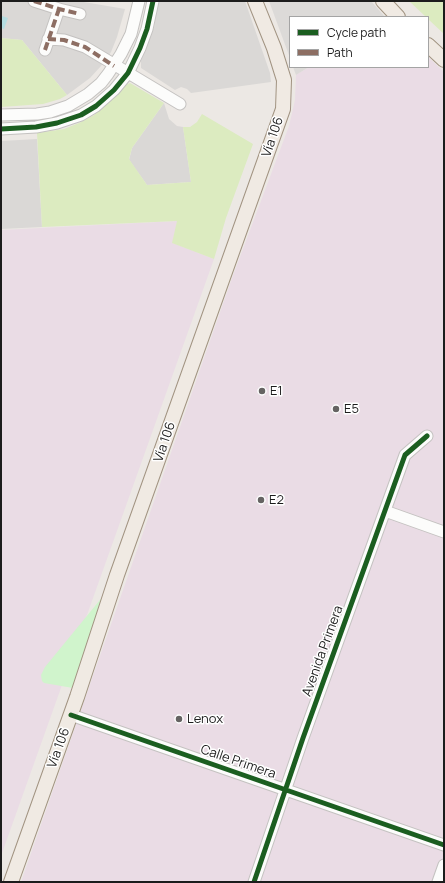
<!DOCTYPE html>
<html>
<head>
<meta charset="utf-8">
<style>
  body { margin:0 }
  #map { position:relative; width:445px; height:883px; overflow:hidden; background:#ece8e4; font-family:Manrope,sans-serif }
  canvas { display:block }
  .frame { position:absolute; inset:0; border:2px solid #1c1c1c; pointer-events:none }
  .legend { position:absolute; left:289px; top:16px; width:140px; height:52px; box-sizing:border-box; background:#fff; border:1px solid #a4a4a4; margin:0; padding:5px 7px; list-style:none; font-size:12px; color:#1c1c1c }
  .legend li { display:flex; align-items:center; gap:8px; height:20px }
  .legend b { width:20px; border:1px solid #a4a4a4 }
</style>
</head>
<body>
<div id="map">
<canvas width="445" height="883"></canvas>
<div class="frame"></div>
<ul class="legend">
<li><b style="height:5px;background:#1b5e20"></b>Cycle path</li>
<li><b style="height:5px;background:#8d6e63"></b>Path</li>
</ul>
</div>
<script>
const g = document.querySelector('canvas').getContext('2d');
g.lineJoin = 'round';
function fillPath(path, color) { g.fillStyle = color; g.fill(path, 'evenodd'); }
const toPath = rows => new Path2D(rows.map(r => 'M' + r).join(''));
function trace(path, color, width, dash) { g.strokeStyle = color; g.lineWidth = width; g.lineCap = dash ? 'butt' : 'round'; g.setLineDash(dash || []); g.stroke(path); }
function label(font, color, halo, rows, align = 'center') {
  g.font = font + ' Manrope,sans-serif'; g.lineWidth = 3; g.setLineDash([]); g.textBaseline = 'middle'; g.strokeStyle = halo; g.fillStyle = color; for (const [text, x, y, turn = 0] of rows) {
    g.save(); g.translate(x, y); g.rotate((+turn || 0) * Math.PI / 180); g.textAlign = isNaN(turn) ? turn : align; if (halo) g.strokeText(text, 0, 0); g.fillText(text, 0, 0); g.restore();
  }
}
const residential = toPath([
  [1,1,78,1,125,9,117,37,111,52,101,66,90,78,67,95,22,40,1,38],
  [158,1,245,1,270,73,271,82,191,93,187,89,181,87,175,90,141,68,141,60,154,27],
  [164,103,169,119,177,126,183,127,191,182,147,185,129,160,132,148],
  [37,139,42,227,1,229,1,141]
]);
const industrial = toPath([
  [428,57,444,72,444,882,21,882,231,281,289,126,295,100,296,75,309,67,428,67],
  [178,221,173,243,214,259,1,856,1,230]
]);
const grass = toPath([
  [409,1,444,1,444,34,428,19,428,17,426,17],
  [1,38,22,40,67,95,60,99,43,104,1,107],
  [130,83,164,103,132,148,129,159,147,185,191,182,183,127,190,127,197,122,202,114,253,144,226,218,214,259,172,243,177,221,42,227,37,133,64,129,79,123,94,115,115,96,125,85]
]);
const park = toPath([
  [104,595,73,688,44,683,42,681,41,675,45,667]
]);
const parking = toPath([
  [269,1,371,1,385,17,290,17,290,58],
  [293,67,309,67,296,75]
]);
const water = toPath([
  [2,16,8,18,4,29,1,28]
]);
const minor = toPath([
  [34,1,59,9,80,14],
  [48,39,64,40,85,47,180,104],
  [45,50,59,9],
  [1,115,37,114,50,112,68,106,88,94,101,83,108,74,121,54,131,34,139,1],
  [1,129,36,127,57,123,81,115,96,106,114,90,128,73,140,48,147,29,153,1],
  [385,511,444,532],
  [71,715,444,845],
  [254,882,303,738,405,455,427,436],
  [438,882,444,865]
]);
const major = toPath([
  [383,1,398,17],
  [428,45,444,60],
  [11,882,77,697,117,575,283,109,284,80,274,48,255,1]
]);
const quiet = toPath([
  [34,1,59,9,80,14],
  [48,39,64,40,85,47,114,66],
  [45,50,59,9]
]);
const cycleway = toPath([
  [1,129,36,127,57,123,81,115,96,106,114,90,128,73,140,48,147,29,153,1],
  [71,715,444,845],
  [254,882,303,738,405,455,427,436]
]);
const markers = [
  [262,391,4,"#656362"],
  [336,409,4,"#656362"],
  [261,500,4,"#656362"],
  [179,719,4,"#656362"]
];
const streetNames = [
  ["Vía 106",273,137,-71],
  ["Vía 106",165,442,-71],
  ["Avenida Primera",323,651,-70],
  ["Vía 106",59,748,-70],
  ["Calle Primera",238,762,19]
];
const poiNames = [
  ["E1",270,391],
  ["E5",344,409],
  ["E2",269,500],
  ["Lenox",187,719]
];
fillPath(residential, '#dad8d6');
fillPath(industrial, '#eadce5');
fillPath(grass, '#dcebc0');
fillPath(park, '#d0f4cc');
fillPath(parking, '#dcdad8');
fillPath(water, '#b5dde1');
trace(minor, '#c4c2c0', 13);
trace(major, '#a19381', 16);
trace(minor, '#fcfcfb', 11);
trace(major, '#f0eae3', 14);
trace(quiet, '#8d6e63', 4, [8, 4]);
trace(cycleway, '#1b5e20', 5);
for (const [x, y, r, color] of markers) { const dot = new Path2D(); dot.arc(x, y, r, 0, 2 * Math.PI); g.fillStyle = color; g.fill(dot); trace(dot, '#fff', 1.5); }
label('13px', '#1c1c1c', '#fff', streetNames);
label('13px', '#1c1c1c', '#fff', poiNames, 'left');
</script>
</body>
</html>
